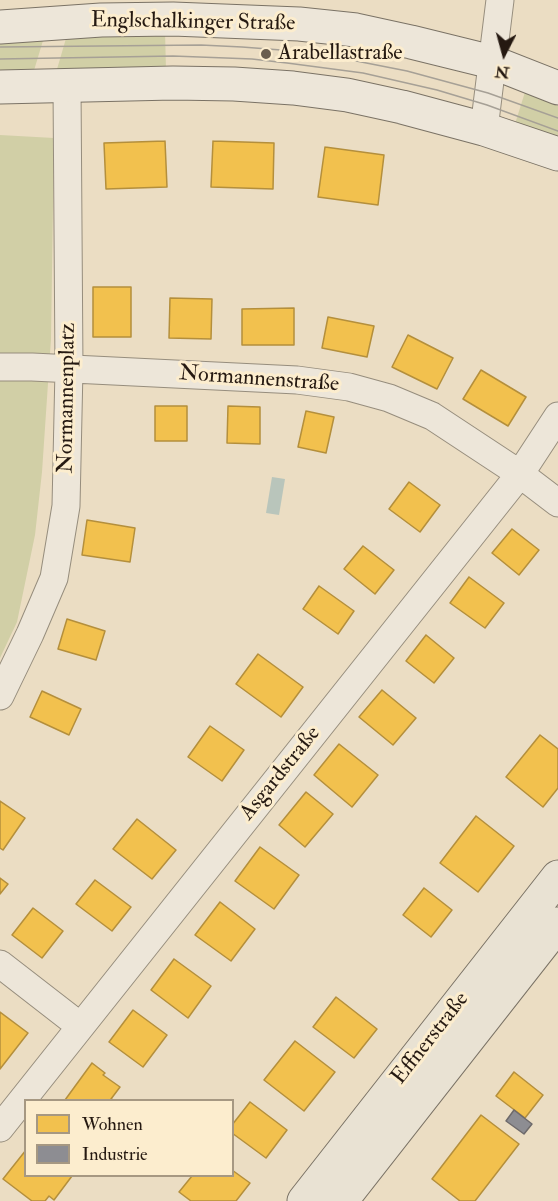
<!DOCTYPE html>
<html>
<head>
<meta charset="utf-8">
<style>
  body { margin:0 }
  #map { position:relative; width:558px; height:1201px; overflow:hidden; background:#ebddc3; font-family:"IM FELL Double Pica",serif }
  canvas { display:block }
  .legend { position:absolute; left:24px; top:1099px; width:210px; height:78px; box-sizing:border-box; background:#fcedce; border:2px solid #a69882; margin:0; padding:8px 10px; list-style:none; font-size:18px; color:#251911 }
  .legend li { display:flex; align-items:center; gap:12px; height:30px }
  .legend b { width:30px; border:2px solid #a69882 }
  .north { position:absolute; left:474px; top:24px; width:60px; height:60px; -webkit-text-stroke:4px #fcedce; paint-order:stroke; rotate:186deg; font-size:16px; font-weight:700; line-height:24px; text-align:center; color:#251911 }
  .north::after { content:''; display:block; margin:auto; width:21px; height:27px; background:#251911; clip-path:polygon(50% 0,100% 100%,50% 72%,0 100%) }
</style>
</head>
<body>
<div id="map">
<canvas width="558" height="1201"></canvas>
<ul class="legend">
<li><b style="height:16px;background:#f2c14e"></b>Wohnen</li>
<li><b style="height:16px;background:#8d8d92"></b>Industrie</li>
</ul>
<div class="north">N</div>
</div>
<script>
const g = document.querySelector('canvas').getContext('2d');
g.lineJoin = 'round';
function fillPath(path, color) { g.fillStyle = color; g.fill(path, 'evenodd'); }
const toPath = rows => new Path2D(rows.map(r => 'M' + r).join(''));
function trace(path, color, width, dash) { g.strokeStyle = color; g.lineWidth = width; g.lineCap = dash ? 'butt' : 'round'; g.setLineDash(dash || []); g.stroke(path); }
function label(font, color, halo, rows, align = 'center') {
  g.font = font + ' "IM FELL Double Pica",serif'; g.lineWidth = 6; g.setLineDash([]); g.textBaseline = 'middle'; g.strokeStyle = halo; g.fillStyle = color; for (const [text, x, y, turn = 0] of rows) {
    g.save(); g.translate(x, y); g.rotate((+turn || 0) * Math.PI / 180); g.textAlign = isNaN(turn) ? turn : align; if (halo) g.strokeText(text, 0, 0); g.fillText(text, 0, 0); g.restore();
  }
}
const green = toPath([
  [165,30,166,71,55,76,67,35],
  [45,34,32,77,0,77,0,39],
  [525,92,558,106,558,140,515,124],
  [0,135,54,138,51,339,42,472,35,535,17,622,0,658]
]);
const water = toPath([
  [272,477,285,479,279,515,266,513]
]);
const homes = toPath([
  [165,141,167,187,106,189,104,143,165,141],
  [213,141,274,143,273,189,211,187,213,141],
  [325,147,384,155,378,205,318,197,325,147],
  [93,287,131,287,131,337,93,337,93,287],
  [170,298,212,299,211,339,169,338,170,298],
  [294,308,294,345,242,345,242,309,294,308],
  [328,317,374,326,367,357,322,348,328,317],
  [408,335,453,358,437,389,392,367,408,335],
  [481,370,526,397,508,426,463,399,481,370],
  [155,406,187,406,187,441,155,441,155,406],
  [228,406,260,407,260,444,227,443,228,406],
  [306,411,334,417,326,453,298,447,306,411],
  [409,482,440,505,420,532,389,509,409,482],
  [87,520,135,528,130,562,82,555,87,520],
  [512,529,539,550,519,575,492,553,512,529],
  [363,546,394,570,375,594,344,569,363,546],
  [469,577,504,603,485,628,450,603,469,577],
  [319,586,354,611,338,634,303,609,319,586],
  [67,619,105,631,96,660,58,649,67,619],
  [426,635,454,658,434,683,406,661,426,635],
  [258,654,303,687,281,717,236,684,258,654],
  [382,690,416,718,393,745,359,717,382,690],
  [42,691,81,709,69,735,30,717,42,691],
  [210,726,244,750,222,781,188,757,210,726],
  [540,735,558,749,558,788,543,807,506,777,540,735],
  [339,744,378,775,352,807,314,775,339,744],
  [306,792,333,814,305,847,279,825,306,792],
  [0,801,25,818,3,850,0,848,0,801],
  [476,816,514,846,478,892,440,863,476,816],
  [137,819,176,850,152,879,113,849,137,819],
  [260,847,299,875,274,909,235,881,260,847],
  [0,878,8,884,0,894,0,878],
  [95,880,131,907,112,931,76,904,95,880],
  [424,888,452,910,431,937,403,915,424,888],
  [220,902,255,929,231,961,195,935,220,902],
  [33,908,63,931,42,958,12,935,33,908],
  [174,959,211,986,188,1018,151,990,174,959],
  [336,997,377,1029,354,1058,313,1027,336,997],
  [133,1010,167,1035,143,1067,109,1042,133,1010],
  [0,1012,28,1033,0,1069,0,1012],
  [295,1041,335,1072,304,1111,264,1080,295,1041],
  [92,1063,105,1073,103,1075,120,1087,111,1099,113,1100,65,1100,92,1063],
  [514,1072,543,1095,525,1118,496,1096,514,1072],
  [250,1102,287,1130,266,1158,232,1133,232,1125,250,1102],
  [481,1115,519,1144,475,1201,460,1201,432,1179,481,1115],
  [26,1150,26,1176,72,1176,54,1200,49,1196,45,1201,32,1201,3,1179,26,1150],
  [232,1170,250,1183,236,1201,191,1201,179,1192,192,1176,232,1176,232,1170]
]);
const industry = toPath([
  [514,1110,532,1124,524,1134,506,1121,514,1110]
]);
const street = toPath([
  [484,129,500,0],
  [0,367,32,367,297,380,349,387,389,398,432,416,520,474,558,503],
  [0,696,30,634,54,578,66,506,69,369,67,86],
  [0,964,80,1026],
  [0,1128,520,474,558,416]
]);
const secondary = toPath([
  [0,27,101,20,173,19,299,24,356,30,411,42,492,62,558,88],
  [0,87,173,83,234,84,293,88,347,95,402,107,484,129,558,154]
]);
const primary = toPath([
  [304,1201,558,877],
  [341,1201,558,924]
]);
const tram = toPath([
  [0,47,201,45,242,47,294,51,341,58,407,71,488,93,558,118],
  [0,59,173,56,252,59,287,63,363,73,437,90,487,105,558,131]
]);
const markers = [
  [266,54,6,"#6a5e4f"]
];
const streetNames = [
  ["Englschalkinger Straße",193,23,1],
  ["Normannenstraße",259,380,4],
  ["Normannenplatz",68,398,-89],
  ["Asgardstraße",281,774,-51],
  ["Effnerstraße",431,1039,-52]
];
const poiNames = [
  ["Arabellastraße",278,54]
];
fillPath(green, '#d1cfa6');
fillPath(water, '#b9c5bb');
fillPath(homes, '#f2c14e');
trace(homes, '#b48f3c', 1.5);
fillPath(industry, '#8d8d92');
trace(industry, '#6e6a6b', 1.5);
trace(street, '#968d7d', 29);
trace(secondary, '#7a7265', 35);
trace(primary, '#7a7265', 35);
trace(street, '#ede6d9', 27);
trace(secondary, '#ede6d9', 33);
trace(primary, '#e9e2d3', 33);
trace(tram, '#a6a096', 1.5);
for (const [x, y, r, color] of markers) { const dot = new Path2D(); dot.arc(x, y, r, 0, 2 * Math.PI); g.fillStyle = color; g.fill(dot); trace(dot, '#fcedce', 2); }
label('22px', '#251911', '#fcedce', streetNames);
label('22px', '#251911', '#fcedce', poiNames, 'left');
</script>
</body>
</html>
